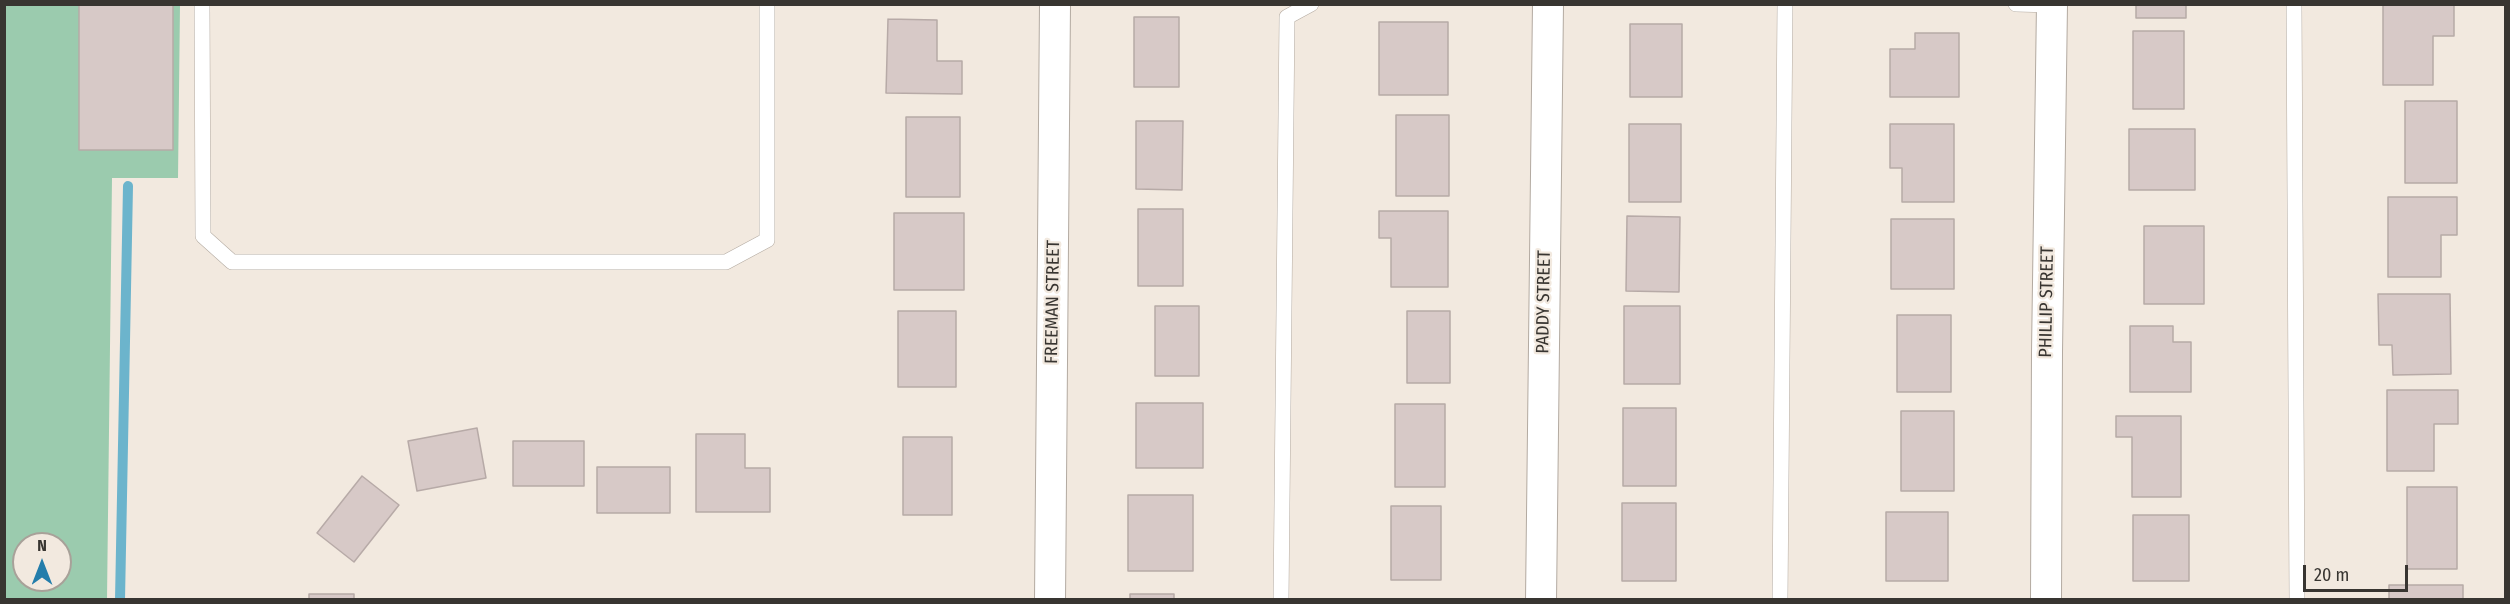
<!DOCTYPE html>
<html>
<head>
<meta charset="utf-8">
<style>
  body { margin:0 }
  #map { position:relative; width:2510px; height:604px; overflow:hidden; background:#f2e9df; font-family:"Fira Sans Condensed",sans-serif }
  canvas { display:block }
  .frame { position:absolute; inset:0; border:6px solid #383531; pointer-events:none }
  .north { position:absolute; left:12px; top:532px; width:60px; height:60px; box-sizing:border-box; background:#f2e9df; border:2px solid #a8a199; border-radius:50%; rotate:0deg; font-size:16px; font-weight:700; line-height:24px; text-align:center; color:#383531 }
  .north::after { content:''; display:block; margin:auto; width:21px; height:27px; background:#237dab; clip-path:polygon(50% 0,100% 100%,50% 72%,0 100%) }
  .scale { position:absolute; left:2303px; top:565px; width:105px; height:27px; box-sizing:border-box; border:3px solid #383531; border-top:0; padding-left:8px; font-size:18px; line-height:21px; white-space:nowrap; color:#383531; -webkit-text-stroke:4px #f2e9df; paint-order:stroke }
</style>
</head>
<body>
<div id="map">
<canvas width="2510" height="604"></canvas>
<div class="frame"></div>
<div class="north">N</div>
<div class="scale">20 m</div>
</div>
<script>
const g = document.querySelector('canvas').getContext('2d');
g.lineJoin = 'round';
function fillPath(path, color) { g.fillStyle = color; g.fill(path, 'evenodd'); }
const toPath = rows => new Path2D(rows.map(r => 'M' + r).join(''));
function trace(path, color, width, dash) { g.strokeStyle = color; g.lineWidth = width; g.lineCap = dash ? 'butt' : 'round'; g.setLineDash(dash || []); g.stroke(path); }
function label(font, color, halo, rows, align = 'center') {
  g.font = font + ' "Fira Sans Condensed",sans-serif'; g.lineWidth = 4.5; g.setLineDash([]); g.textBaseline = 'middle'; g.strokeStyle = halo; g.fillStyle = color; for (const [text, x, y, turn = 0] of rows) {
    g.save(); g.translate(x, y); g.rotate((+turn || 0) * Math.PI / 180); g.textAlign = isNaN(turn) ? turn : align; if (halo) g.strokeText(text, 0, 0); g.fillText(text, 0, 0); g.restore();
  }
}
const green = toPath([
  [4,5,180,5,178,178,112,178,107,599,5,599],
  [24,544,60,544,60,580,24,580]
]);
const stream = toPath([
  [120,600,128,186]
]);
const building = toPath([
  [79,4,173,4,173,150,79,150,79,4],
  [2136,4,2186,4,2186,18,2136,18,2136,4],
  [2383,5,2454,5,2454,36,2433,36,2433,85,2383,85,2383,5],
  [1134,17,1179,17,1179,87,1134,87,1134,17],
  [888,19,937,20,937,61,962,61,962,94,886,93,888,19],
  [1379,22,1448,22,1448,95,1379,95,1379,22],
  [1630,24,1682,24,1682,97,1630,97,1630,24],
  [2133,31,2184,31,2184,109,2133,109,2133,31],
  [1915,33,1959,33,1959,97,1890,97,1890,49,1915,49,1915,33],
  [2405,101,2457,101,2457,183,2405,183,2405,101],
  [1396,115,1449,115,1449,196,1396,196,1396,115],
  [906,117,960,117,960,197,906,197,906,117],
  [1136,121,1183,121,1182,190,1136,189,1136,121],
  [1629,124,1681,124,1681,202,1629,202,1629,124],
  [1890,124,1954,124,1954,202,1902,202,1902,168,1890,168,1890,124],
  [2129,129,2195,129,2195,190,2129,190,2129,129],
  [2388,197,2457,197,2457,235,2441,235,2441,277,2388,277,2388,197],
  [1138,209,1183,209,1183,286,1138,286,1138,209],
  [1379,211,1448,211,1448,287,1391,287,1391,238,1379,238,1379,211],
  [894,213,964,213,964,290,894,290,894,213],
  [1627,216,1680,217,1679,292,1626,291,1627,216],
  [1891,219,1954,219,1954,289,1891,289,1891,219],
  [2144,226,2204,226,2204,304,2144,304,2144,226],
  [2378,294,2450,294,2451,374,2393,375,2392,345,2379,345,2378,294],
  [1155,306,1199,306,1199,376,1155,376,1155,306],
  [1624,306,1680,306,1680,384,1624,384,1624,306],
  [898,311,956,311,956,387,898,387,898,311],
  [1407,311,1450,311,1450,383,1407,383,1407,311],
  [1897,315,1951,315,1951,392,1897,392,1897,315],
  [2130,326,2173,326,2173,342,2191,342,2191,392,2130,392,2130,326],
  [2387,390,2458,390,2458,424,2434,424,2434,471,2387,471,2387,390],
  [1136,403,1203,403,1203,468,1136,468,1136,403],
  [1395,404,1445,404,1445,487,1395,487,1395,404],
  [1623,408,1676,408,1676,486,1623,486,1623,408],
  [1901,411,1954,411,1954,491,1901,491,1901,411],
  [2116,416,2181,416,2181,497,2132,497,2132,437,2116,437,2116,416],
  [477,428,486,478,417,491,408,441,477,428],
  [696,434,745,434,745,468,770,468,770,512,696,512,696,434],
  [903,437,952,437,952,515,903,515,903,437],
  [513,441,584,441,584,486,513,486,513,441],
  [597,467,670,467,670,513,597,513,597,467],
  [362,476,399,505,354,562,317,533,362,476],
  [2407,487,2457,487,2457,569,2407,569,2407,487],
  [1128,495,1193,495,1193,571,1128,571,1128,495],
  [1622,503,1676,503,1676,581,1622,581,1622,503],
  [1391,506,1441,506,1441,580,1391,580,1391,506],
  [1886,512,1948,512,1948,581,1886,581,1886,512],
  [2133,515,2189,515,2189,581,2133,581,2133,515],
  [2389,585,2463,585,2463,600,2389,600,2389,585],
  [309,594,354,594,354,600,309,600,309,594],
  [1130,594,1174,594,1174,600,1130,600,1130,594]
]);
const service = toPath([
  [202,4,203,236,232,262,726,262,767,240,767,4],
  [2016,4,2052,5],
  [2294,4,2297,600],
  [1281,600,1287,17,1311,4],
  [1780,600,1785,4]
]);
const minor = toPath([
  [1050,600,1055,4],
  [1541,600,1548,4],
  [2046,600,2047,352,2052,4]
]);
const streetNames = [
  ["FREEMAN STREET",1053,302,-89],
  ["PADDY STREET",1544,302,-89],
  ["PHILLIP STREET",2047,302,-89]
];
fillPath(green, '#9bcbae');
trace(stream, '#6cb4cc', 10);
fillPath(building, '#d7c9c7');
trace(building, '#b7aaa7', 1.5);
trace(service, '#b3aaa1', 16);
trace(minor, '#b3aaa1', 32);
trace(service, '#fff', 15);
trace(minor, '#fff', 30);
label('18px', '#383531', '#f2e9df', streetNames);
</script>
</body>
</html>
